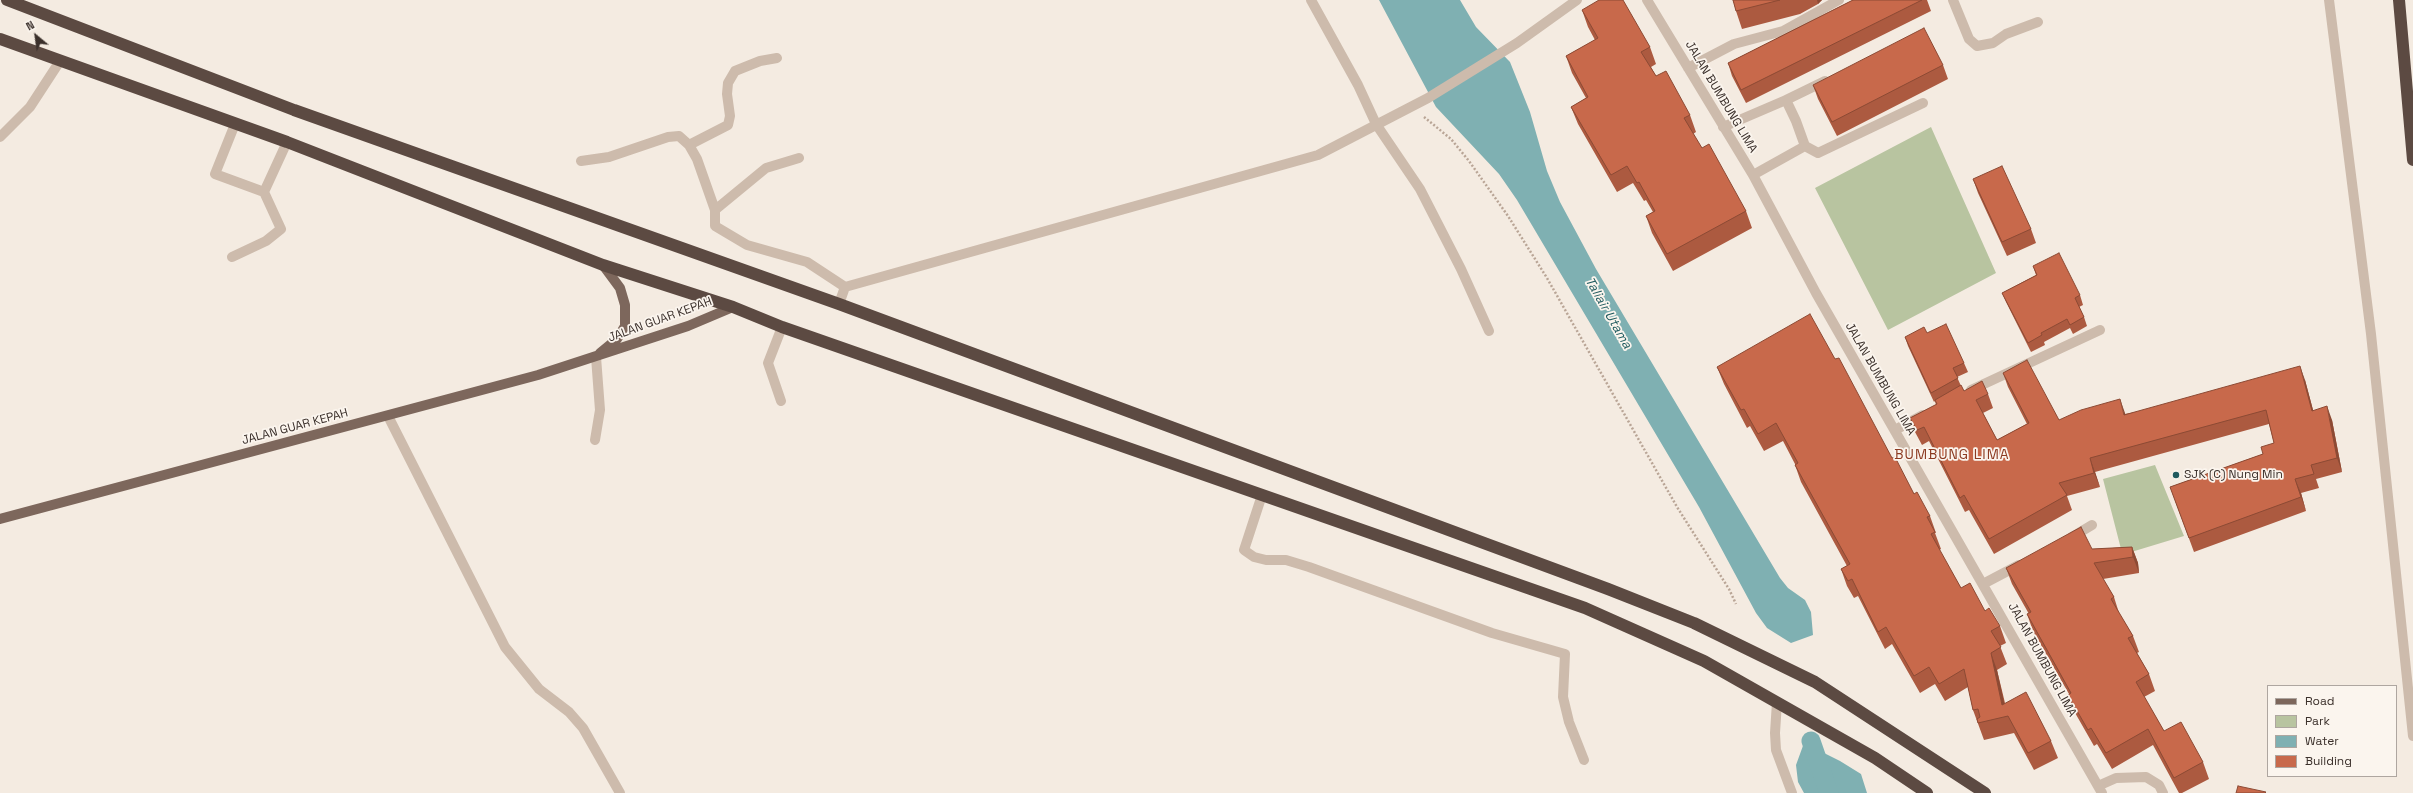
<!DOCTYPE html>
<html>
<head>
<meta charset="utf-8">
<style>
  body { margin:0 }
  #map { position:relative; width:2413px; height:793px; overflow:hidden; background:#f4ebe1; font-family:"Space Grotesk",sans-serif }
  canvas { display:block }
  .legend { position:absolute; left:2267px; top:685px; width:130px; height:92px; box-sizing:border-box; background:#fbf5ee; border:1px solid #aea6a0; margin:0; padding:5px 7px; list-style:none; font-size:12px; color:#3b302b }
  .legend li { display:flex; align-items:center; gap:8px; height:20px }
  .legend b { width:20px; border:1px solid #aea6a0 }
  .north { position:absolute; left:16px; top:16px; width:40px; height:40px; -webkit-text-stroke:3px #fbf5ee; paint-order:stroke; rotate:331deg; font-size:11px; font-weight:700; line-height:16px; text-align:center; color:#3b302b }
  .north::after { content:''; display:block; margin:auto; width:14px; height:18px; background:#3b302b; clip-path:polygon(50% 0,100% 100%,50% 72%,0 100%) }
</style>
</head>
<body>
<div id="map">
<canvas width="2413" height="793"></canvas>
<ul class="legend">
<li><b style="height:5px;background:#7d675c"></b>Road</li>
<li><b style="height:11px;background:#b8c4a0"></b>Park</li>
<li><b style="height:11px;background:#7fb0b2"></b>Water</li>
<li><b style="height:11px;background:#c8694b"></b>Building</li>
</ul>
<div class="north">N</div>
</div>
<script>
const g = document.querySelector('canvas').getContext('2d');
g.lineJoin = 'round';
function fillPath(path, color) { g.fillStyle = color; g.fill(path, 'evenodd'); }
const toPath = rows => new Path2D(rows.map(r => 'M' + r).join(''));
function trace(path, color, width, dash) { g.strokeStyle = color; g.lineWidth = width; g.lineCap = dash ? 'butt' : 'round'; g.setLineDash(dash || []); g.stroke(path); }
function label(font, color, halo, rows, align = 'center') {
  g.font = font + ' "Space Grotesk",sans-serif'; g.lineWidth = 3.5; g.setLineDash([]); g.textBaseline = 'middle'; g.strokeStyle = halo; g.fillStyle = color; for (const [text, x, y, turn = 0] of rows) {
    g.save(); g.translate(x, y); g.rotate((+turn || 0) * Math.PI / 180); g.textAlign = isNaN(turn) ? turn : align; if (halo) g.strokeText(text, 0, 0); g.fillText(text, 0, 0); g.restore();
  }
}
const green = toPath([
  [1931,127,1996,273,1888,330,1815,188],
  [2155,465,2184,536,2128,553,2121,549,2103,479]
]);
const water = toPath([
  [1379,0,1460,0,1476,27,1510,62,1530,112,1547,171,1560,202,1596,269,1780,578,1788,588,1805,600,1811,612,1813,635,1791,643,1767,628,1756,613,1699,507,1517,200,1499,174,1436,107],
  [1804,743,1840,761,1861,774,1867,793,1804,793,1798,782,1796,765]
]);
const canal = toPath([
  [1811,741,1829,793]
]);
const path = toPath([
  [1424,117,1451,139,1469,161,1508,216,1547,278,1677,507,1729,589,1736,604]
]);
const minor = toPath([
  [1311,0,1358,85,1376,124,1420,189,1461,269,1489,331],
  [1647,0,1753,175,1816,293,2102,793],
  [1953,0,1969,39,1977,46,1993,43,2006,34,2038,22],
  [2329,0,2371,334,2413,736],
  [1688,68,1734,44,1783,31,1839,0],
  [1786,100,1825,81],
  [235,124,215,174,264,192],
  [1723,127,1786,100,1796,121,1805,146,1753,175],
  [0,137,30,107,60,61],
  [689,145,728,125,730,116,727,94,728,83,735,71,760,61,777,58],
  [1805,146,1818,153,1923,103],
  [581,161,609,157,668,137,679,136,689,145,697,159,715,210,715,226,747,245,807,262,845,287],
  [715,210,766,168,799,158],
  [232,257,266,241,281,229,264,192,287,142],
  [839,304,845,287,1318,155,1428,98,1517,43,1577,0],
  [1971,390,2100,330],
  [781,401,768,363,782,327],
  [388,416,505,647,539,689,569,712,583,728,620,793],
  [1895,430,1923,415],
  [595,440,600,410,596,357],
  [1262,495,1244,550,1254,557,1266,560,1286,560,1309,567,1492,633,1565,654,1563,697,1569,722,1584,760],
  [2072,537,2092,525],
  [1983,584,2019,565],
  [1777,702,1775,733,1776,750,1792,793],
  [2098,786,2116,778,2146,777,2159,785,2163,793]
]);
const major = toPath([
  [600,353,617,339,625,326,625,305,620,288,603,265],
  [0,519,538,375,688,326,733,307]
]);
const highway = toPath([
  [7,0,294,110,839,304,1608,589,1694,623,1815,682,1985,793],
  [2399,0,2413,160],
  [0,39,287,142,603,265,733,307,782,327,1585,608,1704,661,1875,758,1927,793]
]);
const wall = toPath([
  [1733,0,1822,0,1818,4,1800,14,1742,29,1736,11],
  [1853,0,1927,0,1931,11,1746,103,1732,76,1728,63],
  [1582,10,1650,47,1656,64,1651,67,1656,76,1690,115,1696,132,1693,134,1702,148,1746,211,1752,228,1673,271,1652,233,1646,216,1653,212,1646,200,1644,201,1633,183,1617,192,1578,124,1571,107,1586,98,1572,73,1566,56,1595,40,1588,27],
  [1943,65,1948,79,1837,136,1818,99,1813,85],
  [1973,179,2031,229,2036,243,2007,256,1978,193],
  [2033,266,2080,295,2083,305,2079,307,2084,317,2087,326,2073,334,2070,328,2044,342,2045,345,2031,352,2006,302,2002,293,2036,275],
  [1927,333,1964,363,1968,372,1957,377,1961,386,1964,391,1988,394,1993,408,1983,413,1997,440,2027,424,2008,387,2003,373,2059,420,2125,414,2305,380,2313,410,2332,420,2342,472,2316,479,2319,488,2301,493,2306,511,2194,552,2170,487,2263,454,2274,443,2269,424,2095,472,2100,487,2067,496,2072,510,1994,554,1969,510,1965,512,1929,441,1922,445,1915,432,1910,418,1936,405,1935,401,1934,402,1908,346,1905,337],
  [1835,359,1892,458,1914,494,1930,516,1936,533,1935,533,1941,549,1939,550,1961,588,1985,611,2000,626,2006,643,2000,646,2007,664,1997,670,2005,703,2051,741,2058,758,2034,770,2014,733,1984,740,1973,710,1968,687,1945,701,1935,684,1920,693,1892,644,1885,649,1858,596,1854,598,1847,586,1841,569,1847,566,1801,482,1795,465,1795,464,1783,441,1764,451,1750,426,1747,428,1724,384,1717,367],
  [2132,547,2138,563,2139,573,2103,579,2114,597,2119,613,2133,636,2139,652,2137,653,2149,674,2155,691,2144,697,2164,731,2203,762,2209,779,2182,793,2179,793,2153,745,2112,769,2097,744,2094,746,2074,711,2068,695,2069,694,2033,631,2027,614,2029,614,2012,584,2006,568,2092,549]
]);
const shadedWall = toPath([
  [1817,0,1822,0,1818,4],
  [2300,366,2305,380,2317,425,2312,411],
  [2120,399,2125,413,2129,429,2124,415],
  [2327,406,2332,420,2342,472,2337,458],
  [2090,458,2095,472,2100,487,2094,473],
  [2295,479,2301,493,2306,511,2301,497],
  [2132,547,2138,563,2139,573,2133,557],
  [1991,653,1997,670,2007,716,2002,705]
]);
const building = toPath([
  [1599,0,1623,0,1650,47,1641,52,1656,76,1666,71,1690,115,1684,118,1702,148,1709,144,1746,211,1667,254,1646,216,1655,211,1639,182,1637,183,1627,166,1611,175,1571,107,1588,97,1566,56,1598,38,1582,10,1599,0],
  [1733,0,1780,0,1736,11,1733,0],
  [1853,0,1922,0,1741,90,1728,63,1853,0],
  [1924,28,1943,65,1832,122,1813,85,1924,28],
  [2002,166,2031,229,2002,242,1973,179,2002,166],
  [2059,253,2080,295,2075,298,2084,317,2070,325,2067,319,2041,333,2042,335,2028,343,2002,293,2037,275,2033,266,2059,253],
  [1810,314,1835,359,1839,358,1892,458,1895,457,1914,494,1917,492,1930,516,1927,517,1935,532,1931,534,1961,588,1970,583,1985,611,1989,608,2000,626,1991,631,2001,647,1991,653,2002,705,2026,692,2051,741,2028,753,2008,716,1978,723,1977,719,1980,717,1978,709,1973,710,1964,669,1939,684,1929,667,1914,676,1886,627,1878,632,1852,579,1848,581,1841,569,1850,564,1795,465,1798,463,1776,423,1758,434,1744,409,1741,410,1717,367,1810,314],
  [1946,324,1964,363,1953,368,1958,378,1931,393,1905,337,1924,327,1927,333,1946,324],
  [2027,360,2059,420,2081,410,2120,399,2124,415,2300,366,2312,411,2327,406,2337,458,2311,465,2314,474,2295,479,2301,497,2189,538,2170,487,2263,454,2261,447,2274,443,2266,410,2090,458,2094,473,2059,483,2067,495,1989,539,1964,495,1960,498,1924,427,1917,430,1910,418,1937,404,1935,400,1961,385,1964,391,1982,381,1988,394,1976,400,1997,440,2029,423,2003,373,2027,360],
  [2081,527,2092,549,2132,547,2133,557,2094,563,2114,597,2111,599,2133,636,2128,638,2149,674,2136,682,2164,731,2181,722,2203,762,2174,778,2148,729,2106,753,2091,728,2088,730,2068,695,2071,693,2027,614,2031,612,2006,568,2081,527],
  [2238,786,2266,792,2265,793,2236,793,2238,786]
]);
const markers = [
  [2176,475,4,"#1f5a5e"]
];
const streetNames = [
  ["JALAN BUMBUNG LIMA",1721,97,59],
  ["JALAN GUAR KEPAH",660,320,-20],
  ["JALAN BUMBUNG LIMA",1880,379,60],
  ["JALAN GUAR KEPAH",295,427,-15],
  ["JALAN BUMBUNG LIMA",2042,660,61]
];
const poiNames = [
  ["SJK (C) Nung Min",2184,475]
];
const waterNames = [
  ["Taliair Utama",1608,313,60]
];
const quarterNames = [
  ["BUMBUNG LIMA",1952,455]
];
fillPath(green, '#b8c4a0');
fillPath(water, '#7fb0b2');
trace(canal, '#7fb0b2', 19);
trace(path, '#b9a596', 2.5, [2, 2]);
trace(minor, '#cdbbac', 10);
trace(major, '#7d675c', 10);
trace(highway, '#5c4a42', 12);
fillPath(wall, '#ac5a40');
fillPath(shadedWall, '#8c4a34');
fillPath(building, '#c8694b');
trace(building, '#8c4a34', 1);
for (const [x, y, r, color] of markers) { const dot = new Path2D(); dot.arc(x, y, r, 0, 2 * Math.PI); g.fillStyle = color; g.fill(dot); trace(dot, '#fbf5ee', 1.5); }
label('12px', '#3b302b', '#fbf5ee', streetNames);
label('12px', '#3b302b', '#fbf5ee', poiNames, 'left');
label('italic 13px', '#1f5a5e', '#fbf5ee', waterNames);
g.letterSpacing = '1px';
label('14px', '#8c3b22', '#fbf5ee', quarterNames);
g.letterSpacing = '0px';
</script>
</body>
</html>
